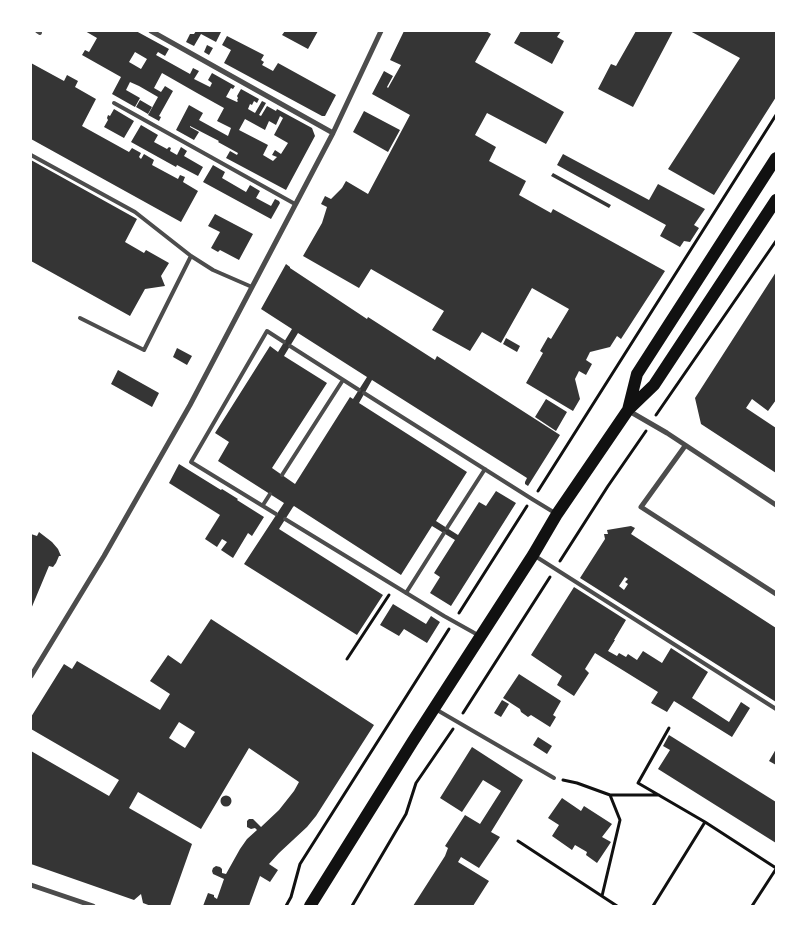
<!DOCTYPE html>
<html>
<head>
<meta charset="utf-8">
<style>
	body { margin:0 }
	#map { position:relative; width:807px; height:937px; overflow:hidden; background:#fff; font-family:"Exo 2",sans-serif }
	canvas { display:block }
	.frame { position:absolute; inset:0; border:32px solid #fff; pointer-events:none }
</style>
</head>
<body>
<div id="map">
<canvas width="807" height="937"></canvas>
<div class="frame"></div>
</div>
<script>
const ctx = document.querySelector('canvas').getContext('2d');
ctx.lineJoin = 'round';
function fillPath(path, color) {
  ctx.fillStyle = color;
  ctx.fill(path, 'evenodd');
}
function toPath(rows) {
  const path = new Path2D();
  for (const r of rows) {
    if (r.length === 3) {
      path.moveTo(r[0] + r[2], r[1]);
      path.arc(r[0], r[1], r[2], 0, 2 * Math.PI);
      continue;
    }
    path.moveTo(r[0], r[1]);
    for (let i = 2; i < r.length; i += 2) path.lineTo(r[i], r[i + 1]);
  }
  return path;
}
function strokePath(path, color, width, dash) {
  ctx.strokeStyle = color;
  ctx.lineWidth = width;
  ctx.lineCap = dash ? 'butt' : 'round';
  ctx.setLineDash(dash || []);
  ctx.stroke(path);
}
fillPath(toPath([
	[85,31,136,31,169,49,165,56,158,52,156,55,190,74,193,68,199,71,194,79,210,87,212,83,208,80,212,73,235,86,233,89,231,88,226,97,237,102,238,101,237,100,238,98,237,96,241,89,259,99,257,103,254,101,252,105,250,104,248,109,255,113,262,101,266,103,259,115,261,116,267,106,276,111,277,109,312,128,315,136,286,190,226,158,230,151,237,155,238,153,218,142,219,141,190,126,190,127,199,132,194,140,176,130,189,105,203,113,199,120,228,136,231,128,217,121,224,108,197,93,162,73,154,88,161,92,165,86,173,91,159,116,161,117,159,121,148,115,158,97,139,86,130,82,126,90,140,98,135,107,112,94,121,77,82,55,85,50,89,52,97,38],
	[135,52,147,59,141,69,129,62],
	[280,116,283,118,274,135,288,143,281,154,275,150,272,155,277,157,273,161,263,155,268,145,239,130,245,119,265,130,269,121,276,125],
	[196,31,219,31,221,32,216,42,201,34,194,46,186,42,190,34,194,34],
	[285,31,318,31,308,49,282,35],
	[404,31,486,31,491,34,475,62,564,112,546,144,487,113,475,135,496,147,489,161,526,181,519,195,551,213,553,209,665,271,621,339,617,336,610,347,590,352,586,360,592,364,586,375,579,371,575,379,580,399,573,411,526,383,543,353,540,351,548,337,551,339,569,309,532,288,501,343,482,332,470,351,432,330,444,311,371,269,359,288,303,256,322,223,327,207,321,204,325,196,331,199,342,188,346,181,368,194,410,115,372,94,384,71,393,76,387,87,388,88,401,65,390,60],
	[521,31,561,31,557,37,564,41,552,64,514,43],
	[636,31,673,31,633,107,598,89,611,64,616,66],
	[690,31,776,31,776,97,714,195,668,169,740,58],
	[227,36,264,55,261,60,264,62,262,65,273,71,278,63,336,95,325,116,322,116,224,63,231,50,222,45],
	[207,45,213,48,209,55,204,52],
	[31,63,64,81,67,75,78,81,75,87,96,99,82,126,129,152,132,148,141,153,139,157,141,159,144,154,154,160,152,165,178,179,180,175,185,177,183,182,198,191,181,222,31,139],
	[140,100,152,107,148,114,136,107],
	[114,109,134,121,124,138,104,127,108,120,107,118,108,115,110,116],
	[364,111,400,130,388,152,353,132],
	[141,125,158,135,154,142,167,149,169,147,171,148,170,151,177,155,181,147,187,151,184,156,203,167,198,176,177,165,176,167,131,142],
	[563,154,649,200,658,184,705,209,694,225,699,228,690,242,684,241,680,247,660,236,666,225,557,165],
	[31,160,137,219,125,242,144,253,146,250,169,263,161,276,165,286,145,289,130,316,31,261],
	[213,165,225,172,222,178,246,192,250,185,260,191,256,198,271,206,275,199,279,201,280,203,271,219,203,182],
	[553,173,611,205,609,208,551,176],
	[215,214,253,234,239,260,220,250,218,252,211,248,220,232,208,226],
	[286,264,290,267,290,268,367,319,368,317,435,360,437,356,560,435,528,486,525,484,525,482,527,478,372,380,359,403,467,472,436,521,458,535,479,502,486,506,496,491,516,503,451,606,430,593,440,577,434,573,455,540,432,526,401,575,294,506,293,507,279,529,383,595,357,635,244,564,284,503,218,461,229,442,215,433,270,346,278,352,292,329,261,309],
	[298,333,367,377,353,399,350,397,295,484,272,468,327,383,284,356],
	[776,272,776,400,768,411,752,399,746,408,776,428,776,473,701,424,695,398],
	[506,338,520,346,517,352,503,344],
	[177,348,192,356,187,365,173,357],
	[118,370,159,393,152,407,111,384],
	[546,399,567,412,556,431,535,417],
	[179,464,221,490,222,489,238,499,237,500,264,517,252,536,248,533,233,558,221,550,227,542,222,539,217,547,205,539,220,515,169,483],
	[631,526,635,528,631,534,776,628,776,702,580,578,605,539,604,534,608,534,607,530],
	[625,577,628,579,625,582,628,584,624,590,619,586],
	[39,532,52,542,58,549,61,556,59,556,56,563,53,567,49,566,31,609,31,534,37,536],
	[574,587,626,620,614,640,615,640,608,651,617,656,619,653,626,657,628,654,637,660,643,651,662,663,671,648,708,672,692,698,729,722,741,702,750,708,732,737,674,701,667,712,651,703,658,692,595,653,585,669,589,673,574,696,557,685,562,676,531,655],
	[393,604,426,624,431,616,440,622,427,643,404,629,399,636,380,625],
	[211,619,374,725,316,816,307,827,279,853,269,864,278,870,270,882,260,876,249,906,203,906,208,893,214,895,214,897,217,899,224,879,213,874,212,871,213,868,216,866,220,867,222,869,222,873,226,874,240,849,247,839,257,830,255,828,251,829,247,827,247,821,249,819,253,819,261,827,279,810,294,791,299,782,249,748,201,829,138,792,129,808,192,844,170,906,151,906,143,903,141,894,134,900,31,864,31,751,109,796,119,780,31,729,31,717,64,664,72,669,77,661,160,710,170,694,150,681,168,655,181,664],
	[179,722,195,732,185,748,169,738],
	[519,674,561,701,553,715,556,717,550,727,531,715,528,717,521,712,520,709,503,698],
	[502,700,509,704,501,717,494,713],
	[669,735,776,802,776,843,658,769,670,750,663,746],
	[538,737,552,746,547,754,533,745],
	[472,747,523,780,491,832,500,837,479,868,461,857,458,862,489,881,473,906,413,906,445,856,448,848,445,846,465,815,480,824,501,791,483,780,462,812,440,798],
	[776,749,776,765,769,761],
	[226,801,5.5],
	[562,798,581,811,584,806,612,824,602,837,611,842,597,863,586,855,587,852,575,845,572,850,552,836,559,825,548,818]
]), '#353535');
strokePath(toPath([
	[656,415,776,241],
	[538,491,776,115],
	[560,561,608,486,646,431],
	[459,613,527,506],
	[347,659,389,595],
	[463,713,550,577],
	[669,728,638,783,705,822,776,868],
	[563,780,577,783,610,795,620,820,602,896],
	[610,795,659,795],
	[518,841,617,906],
	[286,906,291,897,300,864,449,629],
	[352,906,406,814,416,783,453,729],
	[653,906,705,822],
	[752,906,776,869]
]), '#111', 3);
strokePath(toPath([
	[37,31,40,33],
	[114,103,295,204],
	[31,155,135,212,191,256,213,270,252,287],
	[80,318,144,350,191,256],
	[290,346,359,390],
	[364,393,532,499,555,513],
	[282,475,343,380],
	[263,505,270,494],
	[276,514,191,462,267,331,284,342],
	[285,519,444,616,478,635],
	[447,528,485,469],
	[535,556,776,709],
	[406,593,444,533],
	[437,710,554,778]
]), '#4c4c4c', 4);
strokePath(toPath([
	[151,31,333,133],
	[629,411,667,433,776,505],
	[685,446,641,507,776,594],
	[31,676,104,556,190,405,333,133,381,31],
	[31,885,93,906]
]), '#4c4c4c', 5);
strokePath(toPath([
	[628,410,637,374,776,158],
	[310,906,413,741,533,555,557,514,628,410,654,385,776,200]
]), '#111', 12);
</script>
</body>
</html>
